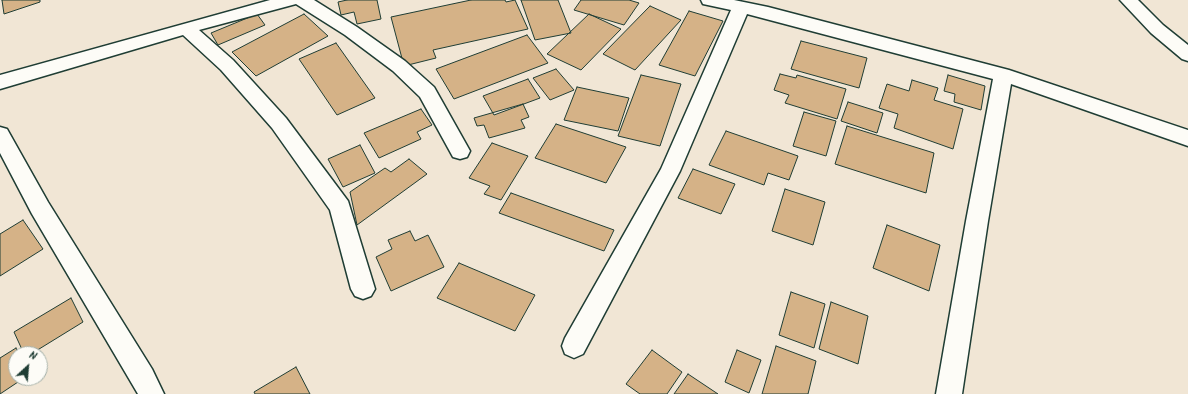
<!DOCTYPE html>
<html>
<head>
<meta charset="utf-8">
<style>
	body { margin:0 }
	#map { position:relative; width:1188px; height:394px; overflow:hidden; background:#f1e6d5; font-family:Kalam,sans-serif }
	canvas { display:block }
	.north { position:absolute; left:8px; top:346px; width:40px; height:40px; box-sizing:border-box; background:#fdfcf7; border:1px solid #a4b0a9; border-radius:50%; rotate:26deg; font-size:11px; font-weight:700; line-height:16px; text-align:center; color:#1f3d34 }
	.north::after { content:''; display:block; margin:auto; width:14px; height:18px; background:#1f3d34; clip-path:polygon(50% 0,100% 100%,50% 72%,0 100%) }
</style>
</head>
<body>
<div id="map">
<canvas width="1188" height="394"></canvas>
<div class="north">N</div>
</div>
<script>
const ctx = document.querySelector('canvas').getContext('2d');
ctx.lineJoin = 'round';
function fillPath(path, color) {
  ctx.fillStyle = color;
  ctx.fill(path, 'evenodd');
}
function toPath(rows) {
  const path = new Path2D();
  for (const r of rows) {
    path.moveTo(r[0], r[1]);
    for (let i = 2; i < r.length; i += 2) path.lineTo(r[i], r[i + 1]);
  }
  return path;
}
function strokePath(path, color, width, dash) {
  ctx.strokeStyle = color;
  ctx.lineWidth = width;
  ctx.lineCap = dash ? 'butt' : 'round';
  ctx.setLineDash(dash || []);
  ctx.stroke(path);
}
const building = toPath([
	[2,0,40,0,40,2,4,14,2,0],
	[347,0,377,0,381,19,357,24,354,12,341,15,338,2,347,0],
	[471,0,505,0,506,2,515,0,528,29,433,50,436,58,404,66,391,17,471,0],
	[521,0,558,0,571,33,535,40,521,0],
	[581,0,629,0,639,3,624,25,574,10,581,0],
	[650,6,681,20,635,70,603,54,650,6],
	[689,11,723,21,695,76,659,65,689,11],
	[257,14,265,25,218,45,211,33,257,14],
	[304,14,328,36,256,76,232,52,304,14],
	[589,14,621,29,581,70,547,54,589,14],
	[527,35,548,63,454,99,436,69,527,35],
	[801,41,867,58,859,88,791,69,801,41],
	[336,43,375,98,337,115,299,59,336,43],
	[556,69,574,90,550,100,533,78,556,69],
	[780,74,796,78,797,75,846,89,837,119,785,103,789,95,774,90,780,74],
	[641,75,681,84,660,146,618,136,641,75],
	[948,75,985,86,981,110,954,102,955,94,944,91,948,75],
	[528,79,540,98,494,115,483,96,528,79],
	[912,80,938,88,934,100,963,109,953,149,894,128,898,114,879,108,887,84,909,91,912,80],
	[577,87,629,98,618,131,564,120,577,87],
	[848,102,883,113,877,133,841,121,848,102],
	[523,104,529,117,521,120,525,128,489,138,484,125,477,126,474,118,523,104],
	[421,109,432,125,417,132,421,139,379,158,364,133,421,109],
	[804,112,836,121,826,156,793,146,804,112],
	[556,124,626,147,606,183,535,158,556,124],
	[847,126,934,153,926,193,835,164,847,126],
	[726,131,798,156,789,180,768,173,764,185,709,165,726,131],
	[492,143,528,156,501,200,484,194,490,186,469,178,492,143],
	[360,145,375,173,343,187,328,159,360,145],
	[409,159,427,174,357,225,350,192,385,168,391,172,409,159],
	[693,169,735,184,721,214,678,198,693,169],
	[785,189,825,202,813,245,772,231,785,189],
	[511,193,614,230,604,251,499,213,511,193],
	[23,220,43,249,0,276,0,234,23,220],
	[887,225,940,245,929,291,873,268,887,225],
	[410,231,415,241,428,235,444,267,391,291,376,257,392,249,388,240,410,231],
	[459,263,535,295,515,331,437,298,459,263],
	[791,292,825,304,814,348,779,335,791,292],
	[71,298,83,322,31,354,24,354,14,332,71,298],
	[831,302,868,316,858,364,819,349,831,302],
	[776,346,816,361,808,394,762,394,776,346],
	[16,348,19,354,16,354,16,378,24,378,0,394,0,358,16,348],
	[652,350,682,372,667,394,640,394,626,384,652,350],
	[737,350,761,360,749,393,725,382,737,350],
	[296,367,310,394,255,394,254,392,296,367],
	[688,374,718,394,674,394,688,374]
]);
fillPath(building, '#d5b287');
strokePath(building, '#1f3d34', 1);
const minor = toPath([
	[270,0,314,0,357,27,405,61,434,87,470,151,467,157,460,159,453,157,420,97,393,71,345,35,296,4,199,30,233,60,286,118,348,201,375,289,371,296,363,299,355,296,351,289,330,210,272,128,221,70,183,35,0,89,0,75,270,0],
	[701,0,734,0,768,7,1009,70,1188,130,1188,146,1011,84,988,221,962,394,936,394,966,221,993,79,747,14,680,171,583,354,574,358,565,354,562,346,565,338,661,169,731,10,703,4,701,0],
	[1120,0,1138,0,1163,25,1188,45,1188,61,1182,59,1151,33,1120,0],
	[0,127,7,129,48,202,152,369,164,394,138,394,32,214,0,153,0,127]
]);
strokePath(minor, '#1f3d34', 3);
fillPath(minor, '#fdfcf7');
</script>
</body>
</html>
